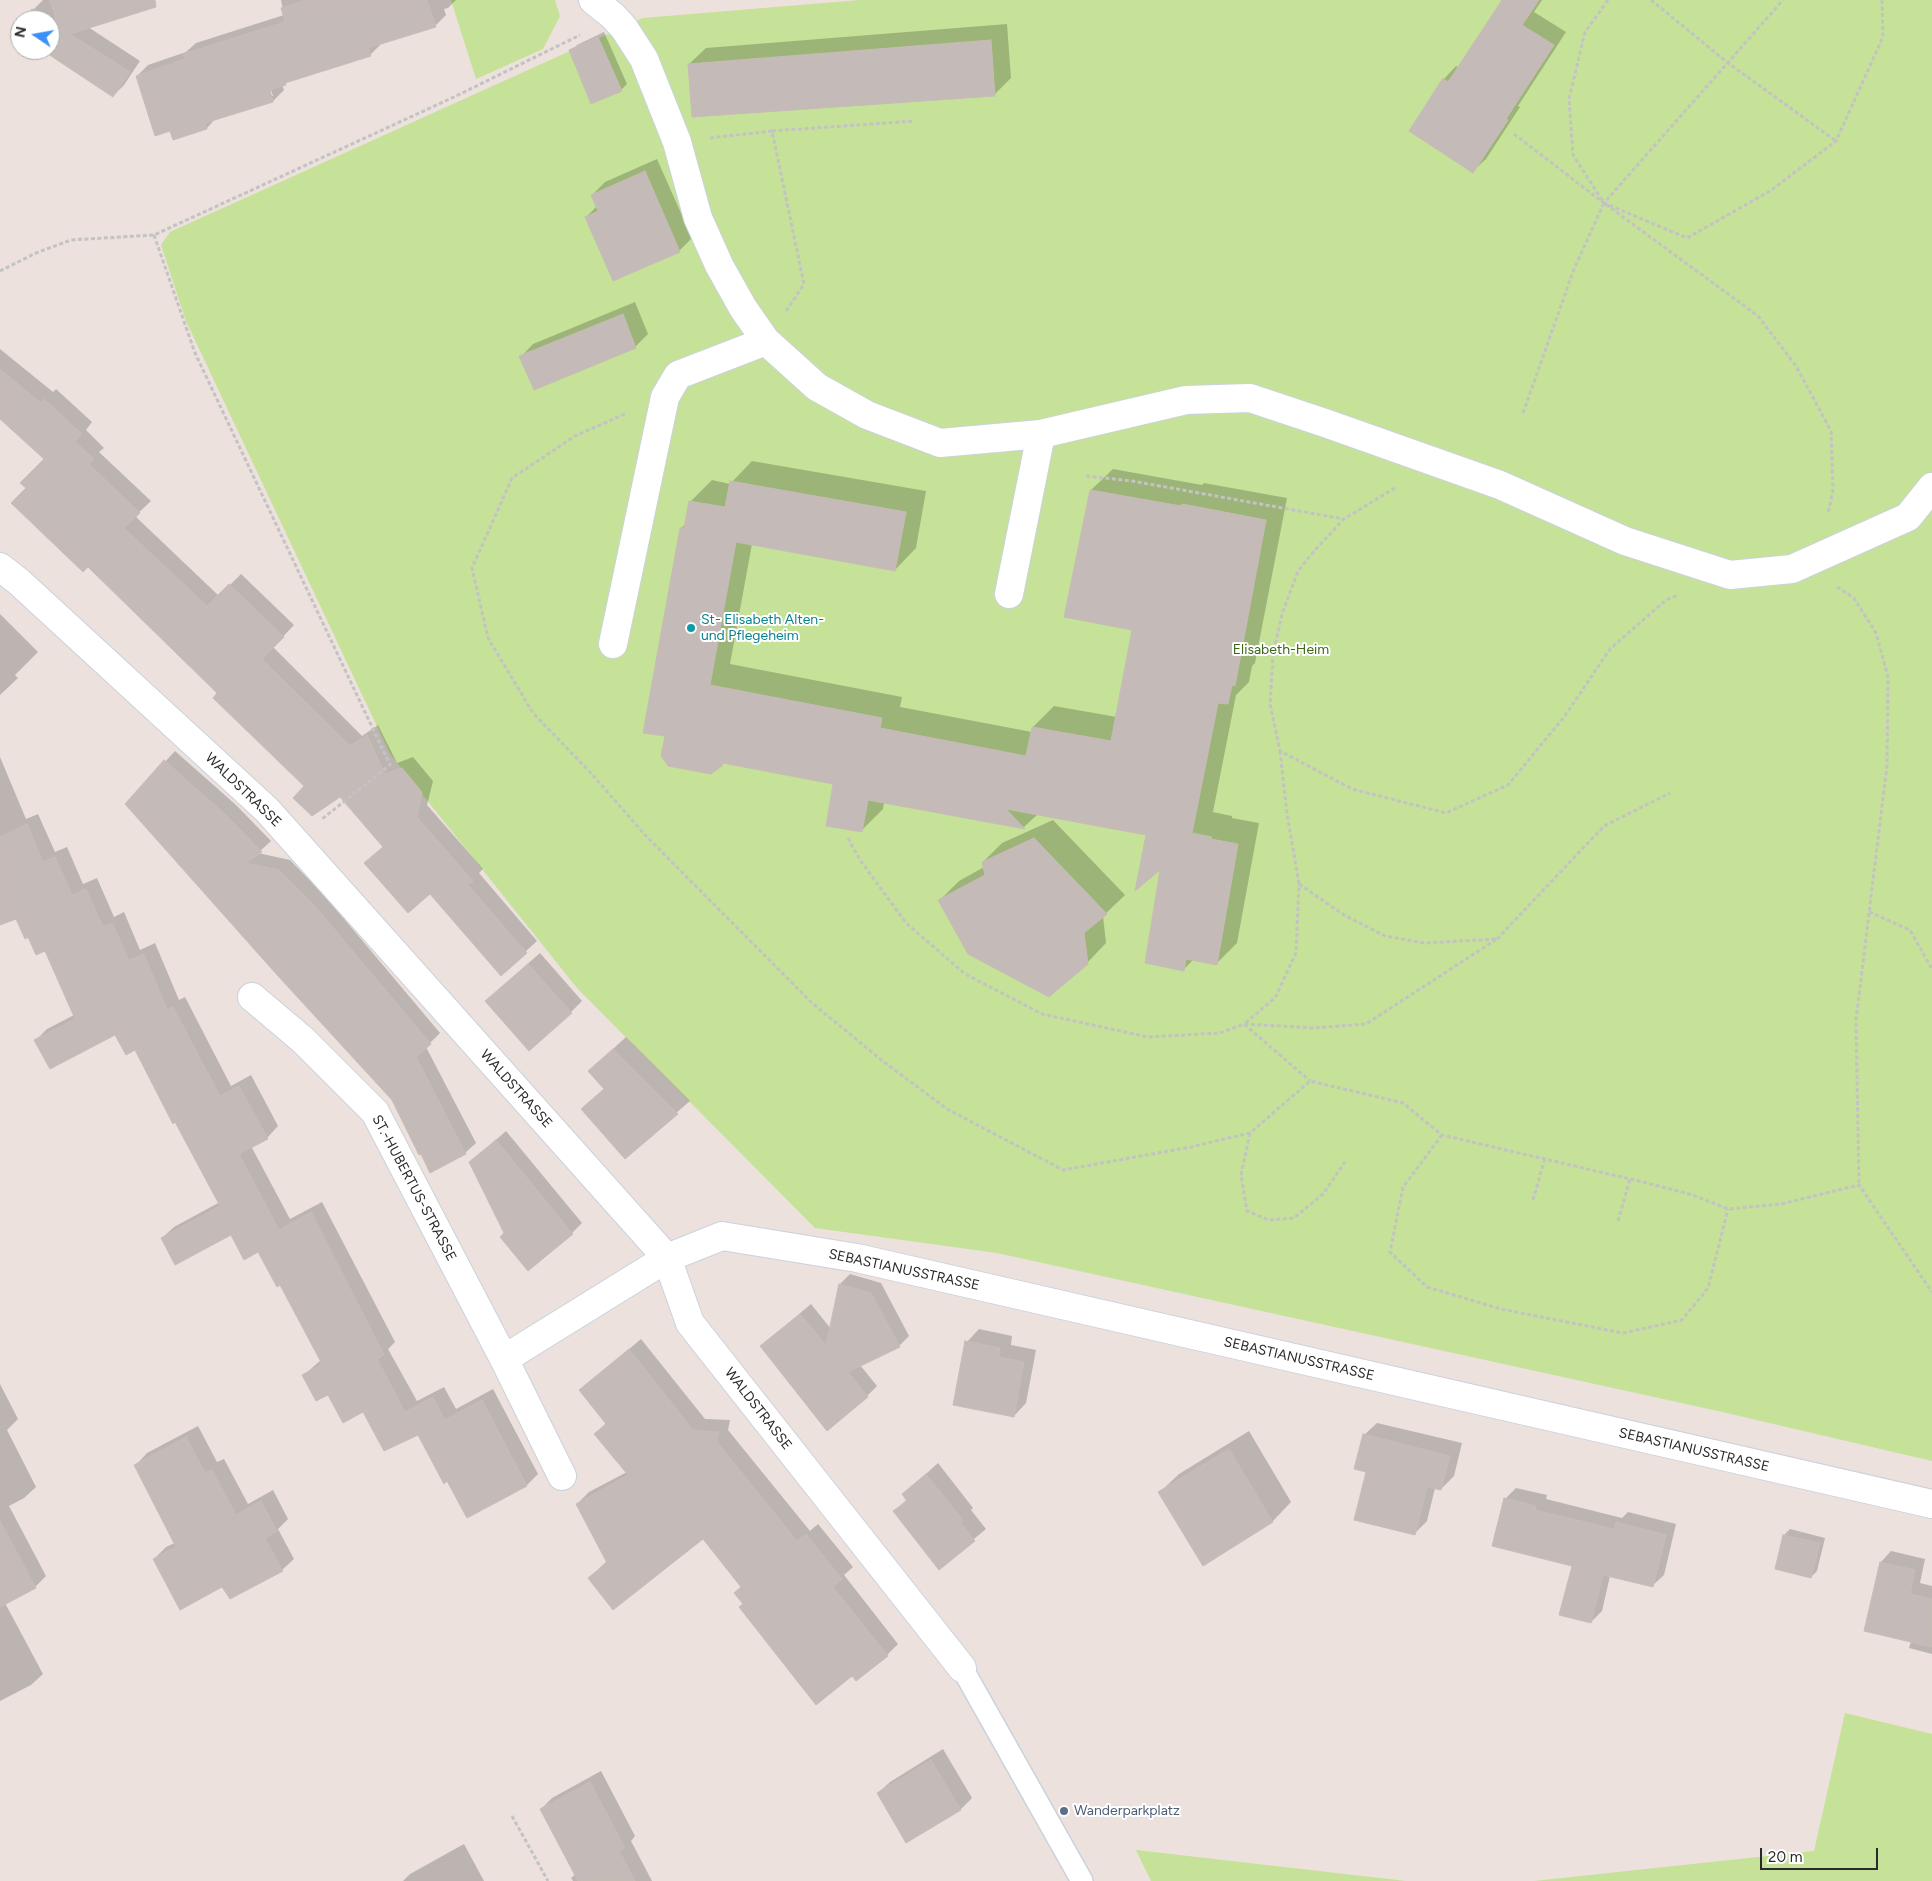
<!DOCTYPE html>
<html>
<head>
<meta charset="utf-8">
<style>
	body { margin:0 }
	#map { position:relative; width:1932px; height:1881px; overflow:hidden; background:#ece1dc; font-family:Figtree,sans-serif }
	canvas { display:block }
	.north { position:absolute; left:10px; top:10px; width:50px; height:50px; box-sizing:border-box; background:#fff; border:1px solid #aaa; border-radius:50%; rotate:282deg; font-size:14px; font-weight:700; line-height:20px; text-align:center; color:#2a2a2a }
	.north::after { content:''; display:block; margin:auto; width:18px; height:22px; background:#3c91f8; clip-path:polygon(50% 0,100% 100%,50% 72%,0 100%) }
	.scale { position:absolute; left:1760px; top:1848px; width:118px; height:22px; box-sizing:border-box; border:2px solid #2a2a2a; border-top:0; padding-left:6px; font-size:15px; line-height:18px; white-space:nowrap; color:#2a2a2a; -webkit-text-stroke:4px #fff; paint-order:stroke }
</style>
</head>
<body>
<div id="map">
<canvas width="1932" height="1881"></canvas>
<div class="north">N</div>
<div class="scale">20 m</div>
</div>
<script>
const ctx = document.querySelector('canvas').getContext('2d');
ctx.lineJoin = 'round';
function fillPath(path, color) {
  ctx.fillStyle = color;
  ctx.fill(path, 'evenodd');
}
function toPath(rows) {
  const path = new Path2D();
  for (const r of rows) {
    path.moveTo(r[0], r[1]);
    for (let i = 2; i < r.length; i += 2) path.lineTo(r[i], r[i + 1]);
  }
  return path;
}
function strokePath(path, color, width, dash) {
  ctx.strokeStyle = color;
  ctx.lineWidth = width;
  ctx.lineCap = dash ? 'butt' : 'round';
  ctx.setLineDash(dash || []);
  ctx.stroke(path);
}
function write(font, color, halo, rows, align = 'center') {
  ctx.font = font + ' Figtree,sans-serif';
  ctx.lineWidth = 4;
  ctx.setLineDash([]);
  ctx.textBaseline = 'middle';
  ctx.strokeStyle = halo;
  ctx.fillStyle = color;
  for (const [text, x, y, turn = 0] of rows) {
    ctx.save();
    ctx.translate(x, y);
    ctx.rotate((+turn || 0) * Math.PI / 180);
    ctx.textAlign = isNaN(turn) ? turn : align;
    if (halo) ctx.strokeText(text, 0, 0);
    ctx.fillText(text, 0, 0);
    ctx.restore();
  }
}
fillPath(toPath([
	[451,0,555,0,560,16,543,49,476,79],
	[860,0,1932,0,1932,1461,1718,1411,997,1253,815,1228,577,988,390,754,186,321,161,245,170,232,643,18],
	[1845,1713,1932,1734,1932,1881,1534,1881,1814,1851],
	[1136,1850,1406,1881,1151,1881]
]), '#c5e298');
fillPath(toPath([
	[43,0,140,0,88,27,140,61,124,85,113,96,44,50,50,50,50,20,26,20,33,10],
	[281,0,456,0,448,8,444,9,446,15,435,26,381,44,370,55,289,80,282,85,284,90,273,101,216,118,207,128,171,130,137,76,148,65,186,52,196,43,284,15],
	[269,84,273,96,270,96],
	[1503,0,1542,0,1534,12,1566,32,1518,106,1520,107,1486,159,1473,171,1444,79,1456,66,1459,68],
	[1007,24,1011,78,994,95,689,64,706,48],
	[604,32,627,84,621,90,592,102,571,51,577,45],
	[657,159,692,238,679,251,614,280,586,217,597,206,592,195,605,182],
	[635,302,648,334,636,346,534,388,521,357,533,344],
	[0,349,53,392,56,389,92,422,86,430,104,448,99,452,151,501,135,516,219,596,241,574,294,625,273,647,362,736,378,725,397,763,413,757,433,781,427,805,483,869,479,873,537,941,501,974,431,893,377,852,384,846,341,795,305,786,28,488,45,459,2,419,0,420],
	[752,461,926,491,916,548,895,570,752,544,730,664,902,697,900,707,1032,732,1033,727,1054,706,1117,717,1134,629,1091,490,1113,469,1202,485,1204,483,1287,498,1255,663,1252,666,1249,682,1236,695,1213,812,1232,816,1232,818,1259,823,1237,943,1216,964,1194,959,1184,969,1162,867,1148,834,1038,814,1024,827,884,802,883,809,862,830,835,783,666,735,681,528,687,523,690,502,712,480,730,484],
	[0,614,38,652,15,675,18,678,0,695],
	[175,751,236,805,271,841,258,853,290,860,324,895,440,1033,426,1047,476,1143,465,1153,393,1099,126,804],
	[0,757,26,819,38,814,55,852,67,847,83,884,97,878,114,917,124,912,140,950,155,943,179,1000,185,997,231,1086,251,1075,278,1126,267,1138,251,1146,290,1219,322,1202,395,1342,388,1349,417,1401,444,1387,456,1409,493,1389,538,1474,527,1485,468,1516,448,1480,418,1433,329,1393,304,1375,321,1360,280,1284,259,1250,232,1234,162,1238,174,1227,220,1202,135,1048,116,1033,35,1041,47,1029,74,1015,46,950,28,936,17,918,0,905],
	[1053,820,1125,895,1103,916,1106,943,1087,963,940,900,959,881,984,867,983,862,1002,843],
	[540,953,582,1001,571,1012,499,989],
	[626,1037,690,1101,625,1157,605,1089,589,1071],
	[506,1131,582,1223,572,1233,470,1163],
	[850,1274,881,1283,909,1336,899,1346,860,1365,877,1386,867,1396,761,1346,811,1304,831,1329,840,1284],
	[979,1329,1012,1336,1011,1345,1036,1350,1026,1403,1014,1416,967,1342],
	[641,1339,705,1419,730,1420,728,1430,810,1531,818,1524,853,1567,844,1575,898,1644,887,1655,852,1674,744,1603,742,1586,703,1537,589,1578,607,1561,577,1504,589,1492,627,1472,596,1434,607,1422,581,1390],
	[0,1384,18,1419,7,1430,36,1487,24,1498,9,1506,46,1576,35,1587,5,1603,43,1674,31,1685,0,1701],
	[1377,1423,1462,1443,1454,1476,1441,1489,1435,1488,1427,1521,1415,1533,1367,1471,1364,1435],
	[198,1426,217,1462,224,1459,248,1504,273,1490,288,1519,278,1529,294,1559,282,1570,223,1585,154,1559,166,1547,175,1543,136,1465,147,1453],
	[1249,1431,1291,1502,1273,1521,1203,1564,1160,1492,1179,1474],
	[938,1463,973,1508,971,1510,986,1529,939,1568,895,1511,907,1499,904,1494],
	[1516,1488,1547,1495,1546,1499,1622,1518,1628,1512,1676,1524,1664,1575,1652,1586,1610,1576,1602,1611,1591,1622,1573,1565,1505,1499],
	[1790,1529,1825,1538,1817,1571,1811,1577,1784,1535],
	[1891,1551,1925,1559,1920,1583,1932,1586,1932,1654,1909,1648,1911,1641,1866,1630,1881,1562],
	[943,1749,972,1798,961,1809,878,1793,890,1782],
	[601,1771,635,1836,631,1841,652,1881,573,1881,571,1878,576,1874,541,1809,552,1798],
	[464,1844,484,1881,403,1881,410,1874]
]), '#0003');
const building = toPath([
	[50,0,155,0,156,7,70,34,130,72,113,97,42,50,50,50,50,21,58,26,50,0],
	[306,0,427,0,436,27,368,48,371,56,285,83,286,85,270,90,273,102,205,123,207,129,173,140,170,131,155,136,136,76,185,59,183,54,285,22,281,8,306,0],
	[1502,0,1539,0,1522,25,1554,45,1506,119,1508,120,1473,173,1409,131,1443,78,1448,82,1502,0],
	[32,9,48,20,25,20,32,9],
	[598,37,622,91,591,104,569,50,598,37],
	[991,40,995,96,692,117,688,64,991,40],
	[645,171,680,252,613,281,585,217,598,211,591,195,645,171],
	[623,314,636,348,534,390,519,356,623,314],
	[0,369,41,403,44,399,82,434,75,442,94,459,89,464,140,513,124,528,207,606,229,584,284,637,262,659,350,746,367,735,385,774,402,768,422,792,417,817,473,881,468,885,527,953,501,976,430,894,408,913,364,863,383,847,340,797,312,816,293,798,304,786,213,698,217,693,88,567,83,572,11,503,26,488,20,483,44,459,0,419,0,369],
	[730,481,906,512,895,571,736,542,710,685,882,718,880,728,1026,756,1032,727,1111,741,1132,630,1064,617,1090,490,1181,506,1182,504,1266,520,1235,686,1232,685,1228,704,1218,703,1192,833,1212,837,1211,839,1238,844,1217,965,1186,959,1184,971,1145,963,1160,870,1135,891,1146,835,1006,809,1025,829,868,800,862,832,826,826,833,784,723,763,722,766,711,774,668,766,661,756,665,736,643,733,680,528,684,528,689,501,725,507,730,481],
	[164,760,226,815,262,852,246,863,279,870,314,905,431,1044,416,1057,466,1154,430,1173,421,1154,419,1155,392,1100,278,976,125,804,164,760],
	[27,824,43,862,55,857,72,895,86,889,103,927,112,923,129,960,144,954,167,1010,173,1007,220,1096,239,1086,268,1139,239,1154,279,1230,311,1212,384,1355,377,1359,405,1412,433,1397,445,1420,482,1400,527,1486,467,1518,447,1481,444,1484,418,1435,384,1451,363,1412,343,1423,328,1395,316,1401,302,1375,322,1364,280,1285,277,1287,258,1252,244,1260,231,1235,175,1265,161,1238,220,1206,175,1122,173,1124,135,1050,126,1055,115,1035,50,1069,34,1040,75,1019,45,951,36,955,28,937,25,939,16,919,0,925,0,837,27,824],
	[1034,838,1107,914,1084,933,1088,964,1049,997,968,954,938,900,985,875,982,862,1034,838],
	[528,964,572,1013,529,1051,485,1001,528,964],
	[613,1049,678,1114,625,1159,581,1109,604,1089,588,1071,613,1049],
	[496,1140,573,1234,528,1271,500,1237,504,1233,469,1162,496,1140],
	[839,1284,871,1293,900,1347,848,1372,868,1397,827,1431,760,1346,800,1314,826,1345,839,1284],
	[965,1341,1000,1348,999,1357,1024,1362,1014,1417,953,1405,965,1341],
	[629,1349,693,1430,719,1432,717,1442,797,1541,806,1534,842,1579,833,1587,888,1656,856,1681,852,1676,816,1705,739,1607,743,1604,734,1593,741,1587,703,1539,613,1610,588,1578,607,1563,576,1504,628,1475,594,1434,606,1424,579,1390,629,1349],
	[1363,1434,1450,1456,1441,1490,1427,1487,1415,1535,1354,1520,1366,1472,1354,1469,1363,1434],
	[186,1437,205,1473,212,1470,236,1515,261,1501,277,1531,265,1538,283,1571,230,1599,222,1587,180,1610,153,1559,176,1547,134,1465,186,1437],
	[1229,1449,1273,1522,1203,1566,1158,1492,1229,1449],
	[926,1474,963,1520,960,1522,975,1541,939,1570,893,1511,907,1501,902,1494,926,1474],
	[1504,1498,1536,1506,1535,1510,1614,1529,1616,1522,1666,1535,1653,1587,1603,1575,1591,1623,1559,1615,1572,1566,1492,1546,1504,1498],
	[0,1521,36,1588,0,1607,0,1521],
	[1783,1535,1820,1543,1811,1578,1775,1569,1783,1535],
	[1880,1562,1915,1570,1910,1594,1932,1599,1932,1647,1864,1631,1880,1562],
	[931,1760,961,1810,906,1843,877,1793,931,1760],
	[590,1782,625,1848,619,1851,635,1881,578,1881,540,1809,590,1782]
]);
fillPath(building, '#c4bbb8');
strokePath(building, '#c7bcb5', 1);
const service = toPath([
	[962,1668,1082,1881]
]);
const minor = toPath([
	[593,0,613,16,624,28,644,59,677,142,698,218,719,265,743,308,766,341,678,375,665,397,613,644],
	[766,341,817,387,867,415,940,443,1041,434,1009,594],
	[1041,434,1186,400,1250,398,1325,423,1500,485,1625,541,1730,575,1792,569,1908,517,1932,487],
	[0,567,18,581,267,810,667,1258,690,1323,962,1668],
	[252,997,303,1040,375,1112,504,1359,562,1476],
	[504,1359,667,1258,722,1236,857,1258,1932,1504]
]);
strokePath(service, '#cad2dc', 24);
strokePath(minor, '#cad2dc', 30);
strokePath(toPath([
	[1608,0,1585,32,1569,99,1573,155,1604,203,1687,238,1770,191,1836,141,1883,37,1882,0],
	[1651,0,1728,63,1836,141],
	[772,131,915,121],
	[1514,134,1604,203,1783,0],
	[710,138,772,131,804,284,786,311],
	[154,235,195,353,390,765,322,819],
	[0,271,36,253,71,240,154,235,454,97,580,35],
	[1523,413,1574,269,1604,203,1758,316,1796,366,1831,431,1833,490,1828,514],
	[625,414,575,436,512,478,472,568,488,638,533,713,589,771,647,837,812,1003,884,1062,947,1109,1063,1170,1191,1147,1250,1133,1310,1081,1403,1103,1442,1135,1643,1182,1693,1195,1728,1209,1781,1204,1859,1185,1932,1292],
	[1086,476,1132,481,1344,519],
	[1395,488,1344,519,1315,550,1298,571,1282,614,1273,655,1270,704,1280,751,1352,789,1446,813,1508,785,1564,717,1610,649,1666,600,1678,595],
	[1837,587,1854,598,1876,633,1888,677,1887,765,1856,1020,1859,1185],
	[1280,751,1287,814,1299,884],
	[848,838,860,860,906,923,965,974,1042,1014,1148,1037,1220,1033,1244,1024,1310,1081],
	[1299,884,1344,915,1385,936,1424,943,1497,939,1366,1024,1314,1028,1244,1024,1275,998,1296,953,1299,884],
	[1869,912,1910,930,1932,969],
	[1497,939,1604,826,1670,793],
	[1250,1133,1241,1175,1247,1211,1269,1220,1294,1218,1323,1194,1345,1162],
	[1442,1135,1403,1187,1390,1252,1427,1287,1501,1309,1623,1333,1682,1320,1708,1288,1728,1209],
	[1533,1200,1545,1158],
	[1618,1221,1630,1179],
	[512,1816,548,1881]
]), '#c3c3c3', 3, [4, 2.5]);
strokePath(service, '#fff', 21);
strokePath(minor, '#fff', 28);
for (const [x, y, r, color] of [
	[691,628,5,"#0f9aa8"],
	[1064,1811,5,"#5c6f8a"]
]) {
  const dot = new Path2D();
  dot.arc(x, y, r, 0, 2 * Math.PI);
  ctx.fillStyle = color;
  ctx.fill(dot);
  strokePath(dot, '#fff', 2);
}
write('14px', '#0d838f', '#fff', [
	["St- Elisabeth Alten-",701,620],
	["und Pflegeheim",701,636]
], 'left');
write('14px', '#3e661a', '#fff', [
	["Elisabeth-Heim",1281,650]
]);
write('14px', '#2a2a2a', '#fff', [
	["WALDSTRASSE",243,790,44],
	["WALDSTRASSE",516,1089,48],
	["ST.-HUBERTUS-STRASSE",414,1188,62],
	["SEBASTIANUSSTRASSE",904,1270,12],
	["SEBASTIANUSSTRASSE",1299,1359,13],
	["WALDSTRASSE",758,1409,52],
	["SEBASTIANUSSTRASSE",1694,1450,13]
]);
write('14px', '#4e5e75', '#fff', [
	["Wanderparkplatz",1074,1811]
], 'left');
</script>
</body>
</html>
